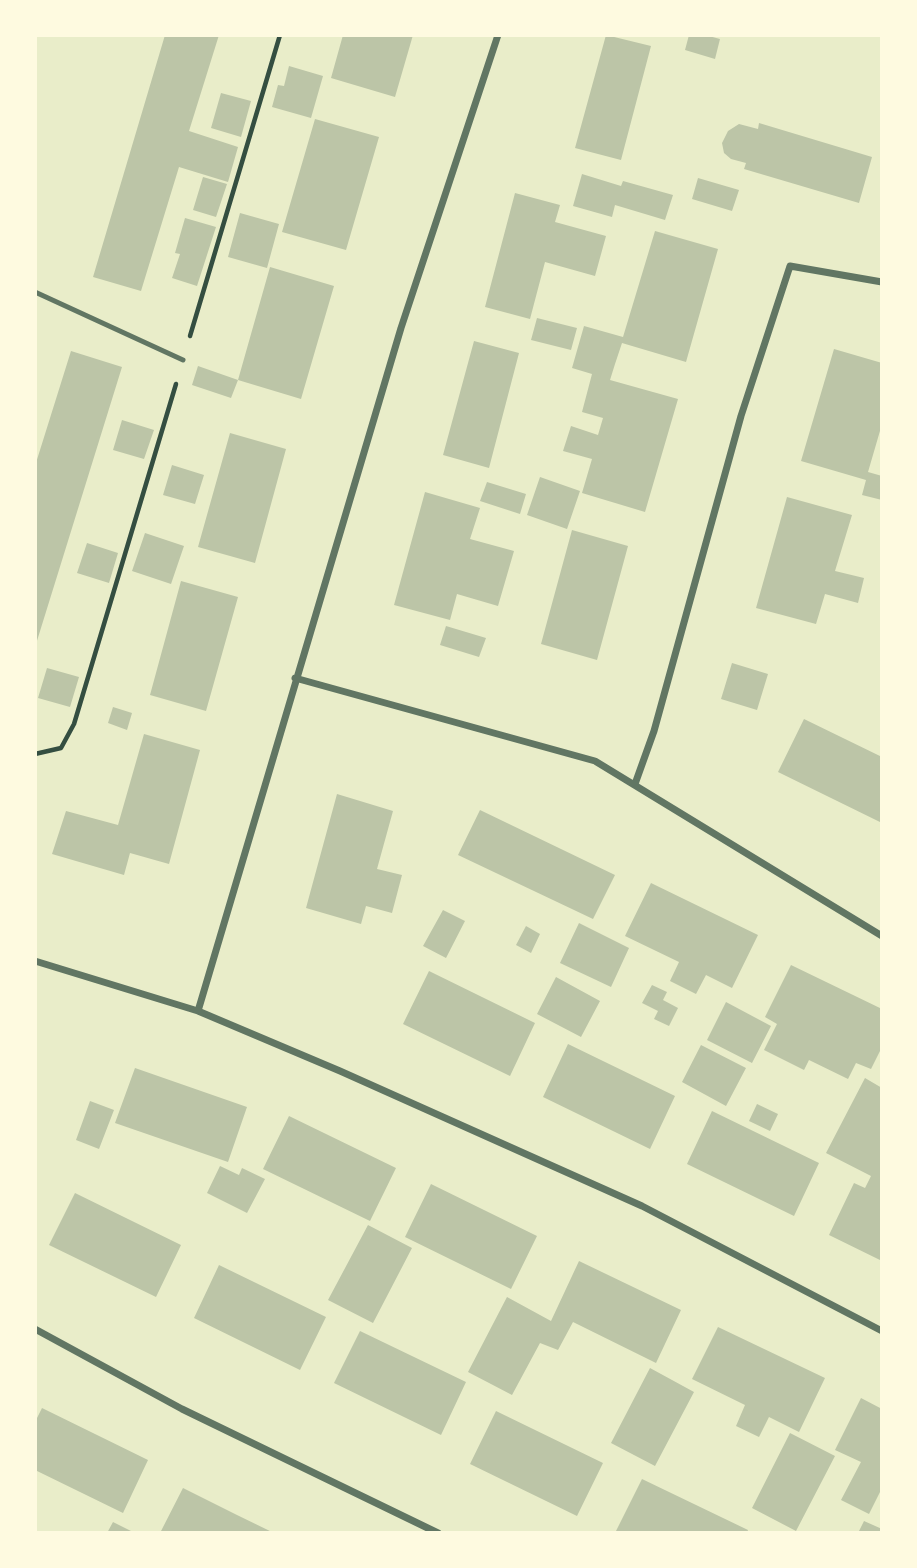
<!DOCTYPE html>
<html>
<head>
<meta charset="utf-8">
<style>
	body { margin:0 }
	#map { position:relative; width:917px; height:1568px; overflow:hidden; background:#e9edc9; font-family:"PT Sans",sans-serif }
	canvas { display:block }
	.frame { position:absolute; inset:0; border:37px solid #fefae0; pointer-events:none }
</style>
</head>
<body>
<div id="map">
<canvas width="917" height="1568"></canvas>
<div class="frame"></div>
</div>
<script>
const ctx = document.querySelector('canvas').getContext('2d');
ctx.lineJoin = 'round';
function fillPath(path, color) {
  ctx.fillStyle = color;
  ctx.fill(path, 'evenodd');
}
function toPath(rows) {
  const path = new Path2D();
  for (const r of rows) {
    path.moveTo(r[0], r[1]);
    for (let i = 2; i < r.length; i += 2) path.lineTo(r[i], r[i + 1]);
  }
  return path;
}
function strokePath(path, color, width, dash) {
  ctx.strokeStyle = color;
  ctx.lineWidth = width;
  ctx.lineCap = dash ? 'butt' : 'round';
  ctx.setLineDash(dash || []);
  ctx.stroke(path);
}
fillPath(toPath([
	[165,35,219,35,189,131,238,147,228,182,179,167,141,291,93,277],
	[343,35,413,35,395,97,331,78],
	[606,35,651,46,621,160,575,148],
	[689,35,705,35,720,39,715,59,685,50],
	[289,66,323,76,311,118,272,107,278,85,284,86],
	[221,93,251,101,241,137,211,128],
	[315,119,379,137,346,250,282,232],
	[759,123,872,157,859,203,744,169,746,163,731,159,724,153,722,143,728,131,739,124,758,129],
	[582,174,621,186,623,181,673,195,665,220,615,205,612,217,573,206],
	[203,177,227,184,216,217,193,210],
	[698,178,739,190,732,211,692,199],
	[515,193,560,205,555,222,606,236,595,276,545,262,530,319,485,307],
	[240,213,279,224,267,268,228,257],
	[185,218,216,227,197,286,172,278,180,254,175,253],
	[655,231,718,249,686,362,622,343,615,364,610,380,678,399,645,512,582,493,592,459,563,451,571,426,598,435,603,418,582,412,592,374,572,368,584,326,623,337],
	[270,267,334,286,301,399,238,380],
	[537,318,577,328,571,350,531,340],
	[474,341,519,353,489,468,443,455],
	[834,349,882,363,882,424,868,472,882,476,882,500,862,495,866,480,801,461],
	[71,351,122,367,36,644,35,466],
	[198,366,238,380,231,398,192,385],
	[122,420,154,430,144,459,113,450],
	[230,433,286,449,255,563,198,547],
	[172,465,204,475,195,504,163,495],
	[540,477,580,491,567,529,527,515],
	[487,482,526,494,520,514,480,501],
	[425,492,480,508,470,539,514,551,498,606,457,594,450,620,394,605],
	[787,497,852,515,835,571,864,578,858,603,825,594,816,624,756,608],
	[572,530,628,546,597,660,541,644],
	[145,533,184,546,171,584,132,571],
	[87,543,118,553,109,583,77,573],
	[181,581,238,597,206,711,150,695],
	[446,626,486,638,479,657,440,645],
	[732,663,768,674,757,710,721,699],
	[47,668,79,677,70,707,38,698],
	[113,707,132,713,127,730,108,723],
	[804,719,882,757,882,823,778,772],
	[144,734,200,750,169,864,130,853,124,875,52,854,66,811,118,825],
	[337,794,393,811,377,869,402,875,392,913,366,906,361,924,306,908],
	[480,810,615,875,593,919,458,855],
	[651,883,758,935,732,988,706,975,696,994,670,981,679,962,625,936],
	[443,910,465,921,446,958,423,946],
	[579,923,629,948,611,987,560,963],
	[526,926,540,934,531,953,516,945],
	[791,965,882,1009,882,1047,871,1069,856,1063,848,1079,809,1060,804,1070,764,1050,777,1024,765,1017],
	[429,971,535,1023,510,1076,403,1024],
	[556,977,600,1001,581,1037,537,1014],
	[652,985,667,992,663,1000,678,1008,669,1026,654,1019,658,1011,642,1003],
	[726,1002,771,1026,752,1063,707,1040],
	[568,1044,675,1096,650,1149,543,1097],
	[701,1045,746,1068,726,1106,682,1082],
	[135,1068,247,1107,228,1162,115,1123],
	[865,1078,882,1088,882,1261,829,1235,854,1183,865,1188,871,1176,826,1153],
	[90,1101,114,1110,99,1149,76,1140],
	[757,1104,778,1114,770,1131,749,1121],
	[712,1111,819,1163,794,1216,687,1164],
	[289,1116,396,1168,370,1221,263,1169],
	[220,1166,239,1175,242,1168,265,1179,247,1213,207,1193],
	[431,1184,537,1236,511,1289,405,1237],
	[75,1193,181,1245,156,1297,49,1245],
	[368,1225,412,1248,373,1323,328,1300],
	[579,1261,681,1310,656,1363,573,1322,558,1350,540,1343,512,1395,468,1372,507,1297,551,1321],
	[219,1265,326,1317,300,1370,194,1318],
	[718,1327,825,1378,799,1432,769,1417,759,1437,736,1426,745,1405,692,1379],
	[360,1331,466,1382,441,1435,334,1383],
	[650,1368,694,1392,655,1466,611,1443],
	[861,1398,882,1409,882,1488,869,1514,841,1500,861,1462,835,1450],
	[42,1408,148,1460,123,1513,35,1470,35,1422],
	[496,1411,603,1463,577,1516,470,1464],
	[790,1433,835,1456,796,1531,752,1508],
	[642,1479,748,1530,747,1533,616,1531],
	[183,1488,237,1515,274,1533,160,1533],
	[864,1521,882,1529,882,1533,858,1533],
	[113,1522,135,1533,107,1533]
]), '#bcc5a7');
strokePath(toPath([
	[190,336,280,35],
	[35,754,61,748,74,724,176,384]
]), '#344e41', 4.5);
strokePath(toPath([
	[35,292,183,360]
]), '#617663', 5);
strokePath(toPath([
	[295,678,595,761,882,936],
	[635,784,654,731,741,416,790,266,882,282],
	[35,961,198,1011,340,1071,642,1206,882,1331],
	[198,1011,401,328,498,35],
	[35,1329,182,1409,438,1533]
]), '#617663', 7);
</script>
</body>
</html>
